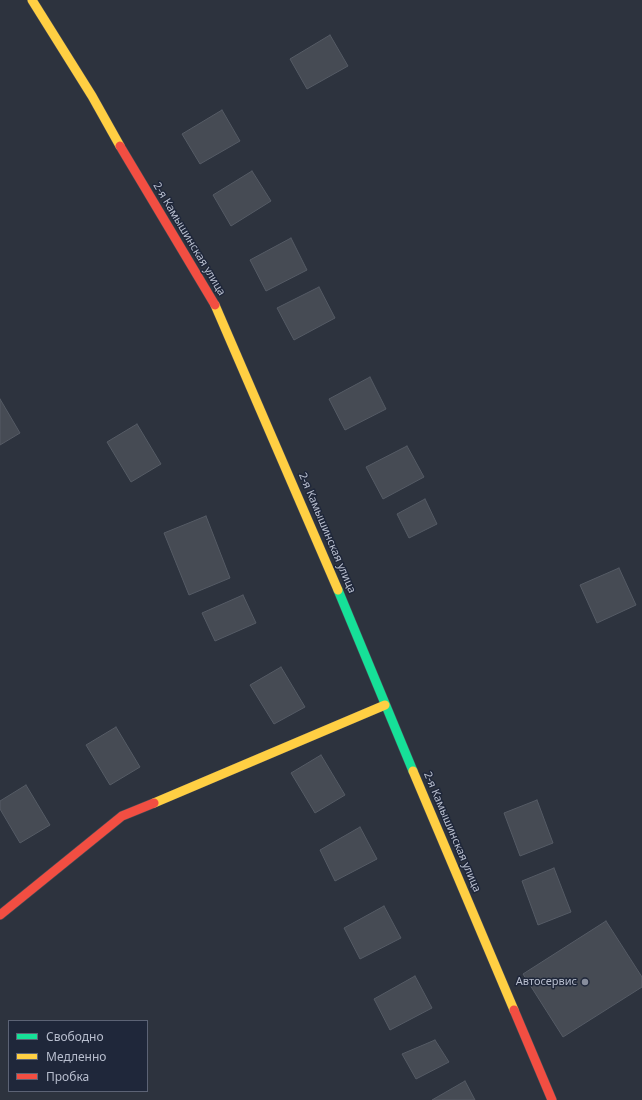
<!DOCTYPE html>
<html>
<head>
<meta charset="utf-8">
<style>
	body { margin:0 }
	#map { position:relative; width:642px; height:1100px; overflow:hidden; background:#2d333e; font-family:"Noto Sans",sans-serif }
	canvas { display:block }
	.legend { position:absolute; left:8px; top:1020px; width:140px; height:72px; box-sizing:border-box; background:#1f273a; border:1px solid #5c6375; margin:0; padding:5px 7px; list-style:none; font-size:12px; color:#b8bece }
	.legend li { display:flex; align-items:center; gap:8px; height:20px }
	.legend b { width:20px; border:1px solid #5c6375 }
</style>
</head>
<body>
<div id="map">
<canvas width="642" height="1100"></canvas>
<ul class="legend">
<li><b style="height:5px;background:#16e098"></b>Свободно</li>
<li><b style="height:5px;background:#ffcf43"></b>Медленно</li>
<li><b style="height:5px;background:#f24e42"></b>Пробка</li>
</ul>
</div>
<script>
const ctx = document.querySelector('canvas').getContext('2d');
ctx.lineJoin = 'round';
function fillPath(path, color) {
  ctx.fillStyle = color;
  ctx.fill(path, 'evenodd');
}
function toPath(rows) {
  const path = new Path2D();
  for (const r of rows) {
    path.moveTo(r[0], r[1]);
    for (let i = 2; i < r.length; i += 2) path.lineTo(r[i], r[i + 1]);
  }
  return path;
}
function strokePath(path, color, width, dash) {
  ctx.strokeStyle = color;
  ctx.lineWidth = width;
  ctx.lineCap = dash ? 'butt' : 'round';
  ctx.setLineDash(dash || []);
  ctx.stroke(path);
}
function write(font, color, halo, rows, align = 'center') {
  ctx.font = font + ' "Noto Sans",sans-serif';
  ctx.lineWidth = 3;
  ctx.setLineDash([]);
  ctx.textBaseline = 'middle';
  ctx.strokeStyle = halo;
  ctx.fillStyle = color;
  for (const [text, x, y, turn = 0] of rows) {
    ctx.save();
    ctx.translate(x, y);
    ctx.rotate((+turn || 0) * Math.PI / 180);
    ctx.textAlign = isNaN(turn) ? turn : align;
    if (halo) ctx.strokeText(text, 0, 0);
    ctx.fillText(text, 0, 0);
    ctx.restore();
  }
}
const building = toPath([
	[330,35,348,66,307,89,290,59,330,35],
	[222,110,240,141,200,164,182,134,222,110],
	[252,171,271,201,231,226,213,195,252,171],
	[291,238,307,270,266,291,250,260,291,238],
	[319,287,335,318,294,340,277,308,319,287],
	[370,377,386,409,345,430,329,399,370,377],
	[0,399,20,433,0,445,0,399],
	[137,424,161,464,131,482,107,442,137,424],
	[407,446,424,477,383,499,366,467,407,446],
	[425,499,437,524,409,538,397,514,425,499],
	[206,516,230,578,189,595,164,533,206,516],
	[619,568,636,605,597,623,580,585,619,568],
	[243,595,256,623,215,641,202,613,243,595],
	[281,667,305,707,274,724,250,685,281,667],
	[116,727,140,767,110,785,86,745,116,727],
	[321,755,345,795,315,813,291,773,321,755],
	[26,785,50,825,20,843,0,809,0,801,26,785],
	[537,800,553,843,520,856,504,813,537,800],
	[360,827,377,859,335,881,320,850,360,827],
	[554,868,571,912,538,925,522,881,554,868],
	[384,906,401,938,360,959,344,928,384,906],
	[606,921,642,977,642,987,563,1037,523,974,606,921],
	[415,976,432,1008,390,1030,374,999,415,976],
	[435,1040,449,1062,416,1079,402,1054,435,1040],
	[465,1081,475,1100,432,1100,465,1081]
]);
fillPath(building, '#464b54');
strokePath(building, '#555b65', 1);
const fast = toPath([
	[338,590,413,771]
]);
const slow = toPath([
	[32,0,92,96,120,146],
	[215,305,338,590],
	[413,771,514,1010],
	[154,803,385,705]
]);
const jam = toPath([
	[120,146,215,305],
	[0,915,122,816,154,803],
	[514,1010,552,1100]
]);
strokePath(fast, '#4a4e56', 10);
strokePath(slow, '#4a4e56', 10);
strokePath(jam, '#4a4e56', 10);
strokePath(fast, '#16e098', 9);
strokePath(slow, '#ffcf43', 9);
strokePath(jam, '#f24e42', 9);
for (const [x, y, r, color] of [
	[585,982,4,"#878d9c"]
]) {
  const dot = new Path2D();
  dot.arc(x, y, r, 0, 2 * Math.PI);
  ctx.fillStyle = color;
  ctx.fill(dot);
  strokePath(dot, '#1f273a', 1.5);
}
write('11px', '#b8bece', '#1f273a', [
	["2-я Камышинская улица",189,239,59],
	["2-я Камышинская улица",327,533,67],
	["2-я Камышинская улица",452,832,67]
]);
write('11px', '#b8bece', '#1f273a', [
	["Автосервис",577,982]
], 'right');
</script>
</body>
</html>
